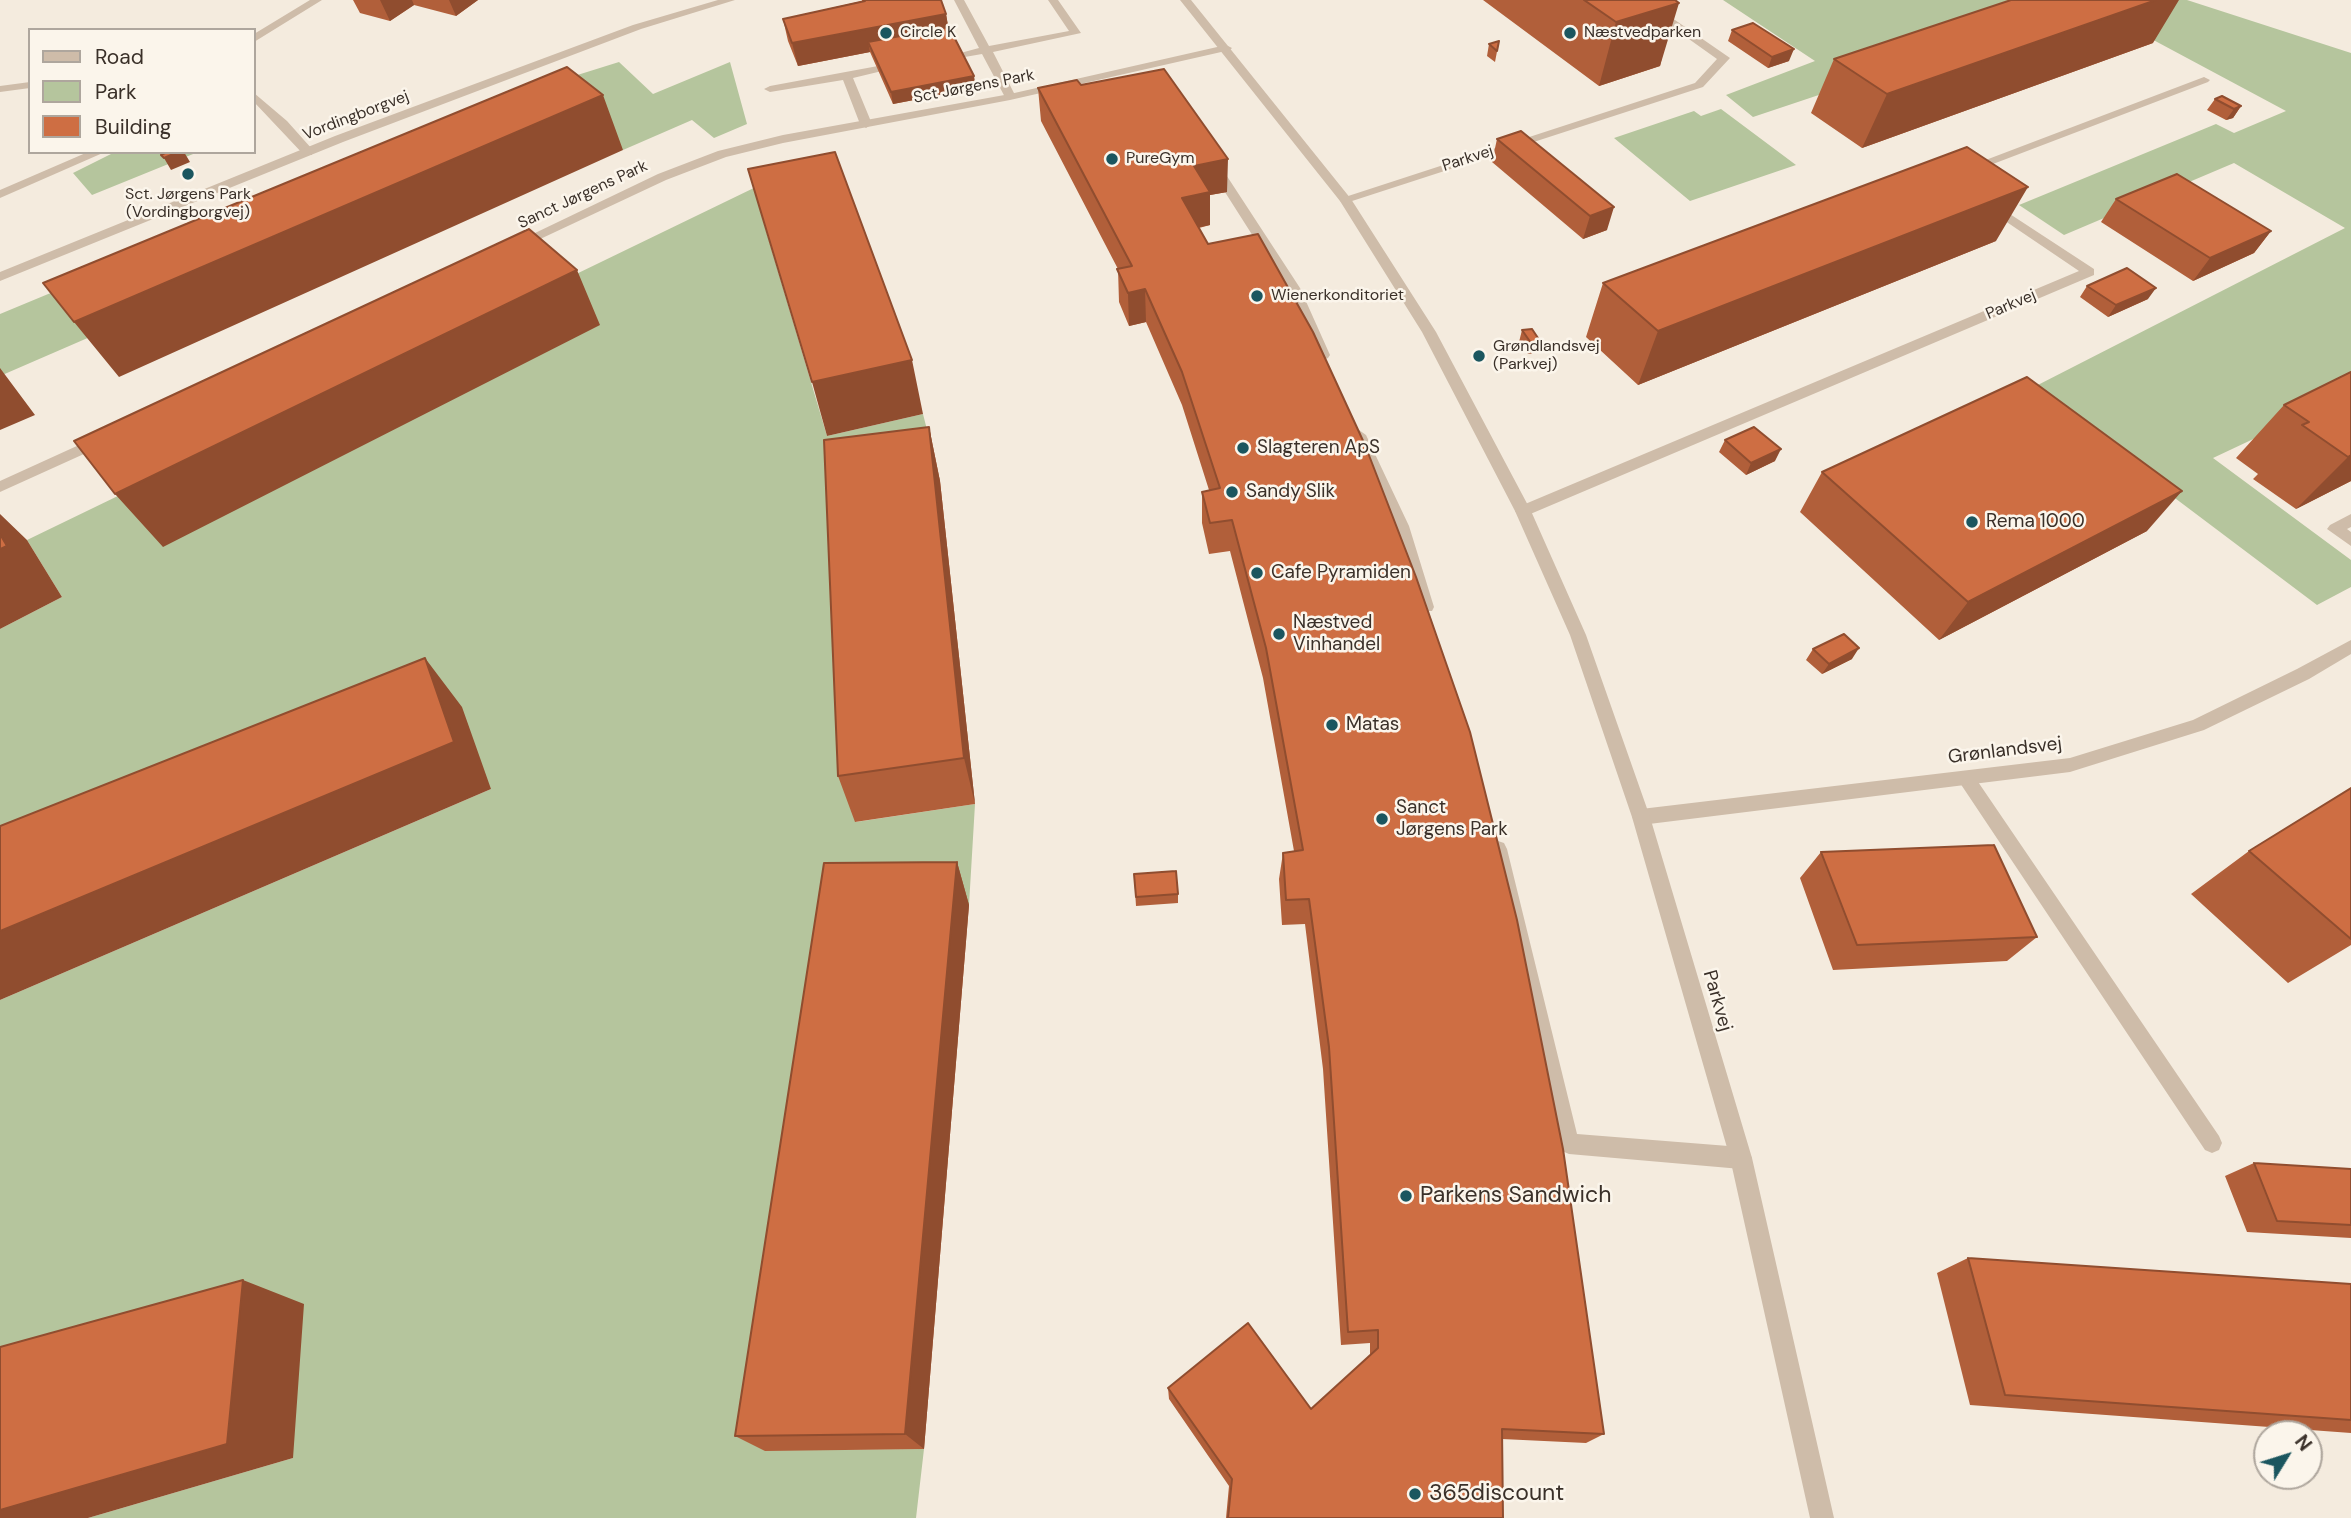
<!DOCTYPE html>
<html>
<head>
<meta charset="utf-8">
<style>
	body { margin:0 }
	#map { position:relative; width:2351px; height:1518px; overflow:hidden; background:#f4ebde; font-family:"DM Sans",sans-serif }
	canvas { display:block }
	.legend { position:absolute; left:28px; top:28px; width:228px; height:126px; box-sizing:border-box; background:#fbf5eb; border:2px solid #aea69d; margin:0; padding:9px 12px; list-style:none; font-size:21px; color:#3a3029 }
	.legend li { display:flex; align-items:center; gap:14px; height:35px }
	.legend b { width:35px; border:2px solid #aea69d }
	.north { position:absolute; left:2253px; top:1420px; width:70px; height:70px; box-sizing:border-box; background:#fbf5eb; border:2px solid #aea69d; border-radius:50%; rotate:52deg; font-size:19px; font-weight:700; line-height:28px; text-align:center; color:#3a3029 }
	.north::after { content:''; display:block; margin:auto; width:24px; height:32px; background:#1b565f; clip-path:polygon(50% 0,100% 100%,50% 72%,0 100%) }
</style>
</head>
<body>
<div id="map">
<canvas width="2351" height="1518"></canvas>
<ul class="legend">
<li><b style="height:9px;background:#cebca9"></b>Road</li>
<li><b style="height:19px;background:#b5c59d"></b>Park</li>
<li><b style="height:19px;background:#ce6e43"></b>Building</li>
</ul>
<div class="north">N</div>
</div>
<script>
const ctx = document.querySelector('canvas').getContext('2d');
ctx.lineJoin = 'round';
function fillPath(path, color) {
  ctx.fillStyle = color;
  ctx.fill(path, 'evenodd');
}
function toPath(rows) {
  const path = new Path2D();
  for (const r of rows) {
    path.moveTo(r[0], r[1]);
    for (let i = 2; i < r.length; i += 2) path.lineTo(r[i], r[i + 1]);
  }
  return path;
}
function strokePath(path, color, width, dash) {
  ctx.strokeStyle = color;
  ctx.lineWidth = width;
  ctx.lineCap = dash ? 'butt' : 'round';
  ctx.setLineDash(dash || []);
  ctx.stroke(path);
}
function write(font, color, halo, rows, align = 'center') {
  ctx.font = font + ' "DM Sans",sans-serif';
  ctx.lineWidth = 5;
  ctx.setLineDash([]);
  ctx.textBaseline = 'middle';
  ctx.strokeStyle = halo;
  ctx.fillStyle = color;
  for (const [text, x, y, turn = 0] of rows) {
    ctx.save();
    ctx.translate(x, y);
    ctx.rotate((+turn || 0) * Math.PI / 180);
    ctx.textAlign = isNaN(turn) ? turn : align;
    if (halo) ctx.strokeText(text, 0, 0);
    ctx.fillText(text, 0, 0);
    ctx.restore();
  }
}
fillPath(toPath([
	[1723,0,2187,0,2351,53,2351,393,2213,458,2351,560,2351,587,2317,605,2030,389,2345,228,2234,163,2064,235,2019,205,2216,124,2234,133,2286,111,2088,5,1753,117,1726,95,1815,61],
	[619,62,653,94,730,62,747,124,714,138,692,120,623,150,588,121,0,376,0,314,571,77],
	[1721,109,1796,165,1690,201,1614,138,1694,111,1701,116],
	[115,152,198,152,92,195,73,173],
	[760,185,764,224,827,436,923,414,940,481,856,822,975,804,969,905,843,906,765,1450,924,1449,916,1518,88,1518,293,1458,0,1389,0,1000,491,789,0,896,0,629,62,597,27,540]
]), '#b5c59d');
fillPath(toPath([
	[954,0,964,0,989,46,1069,31,1048,0,1058,0,1081,33,993,52,1016,97,1006,99,982,54,959,58,953,55,979,48,954,0],
	[1634,0,1646,0,1730,58,1703,87,1349,202,1341,202,1339,199,1695,83,1717,59,1634,0],
	[878,66,884,69,882,71,853,78,872,124,866,128,860,124,843,80,770,92,764,89,770,86,878,66],
	[254,93,287,121,312,149,312,155,304,155,254,102,254,93],
	[1215,163,1221,167,1300,288,1330,355,1328,358,1323,360,1316,355,1286,288,1209,167,1215,163],
	[1359,430,1366,435,1409,526,1434,607,1432,611,1420,611,1418,607,1393,526,1352,435,1359,430],
	[1966,771,1972,773,2219,1136,2222,1143,2219,1150,2212,1153,2205,1150,1960,783,1957,778,1960,773,1966,771],
	[1498,841,1504,843,1507,849,1577,1134,1741,1147,1748,1151,1752,1158,1748,1165,1741,1169,1569,1154,1562,1151,1489,849,1492,843,1498,841]
]), '#cebca9');
fillPath(toPath([
	[310,0,322,0,254,42,254,34,310,0],
	[1226,45,1232,48,1230,50,1010,100,783,143,726,157,666,180,521,248,516,249,510,245,658,174,718,151,783,135,1010,94,1226,45],
	[2204,77,2210,80,2208,82,1972,172,1962,169,2204,77],
	[30,82,30,88,0,92,0,86,30,82],
	[88,152,105,152,0,198,0,190,88,152],
	[1990,201,2094,269,2094,275,1528,515,1518,515,1515,511,1518,507,2079,271,1986,208,1986,202,1990,201],
	[101,435,106,436,108,440,106,444,0,492,0,481,101,435],
	[2351,514,2351,527,2347,529,2351,532,2351,546,2327,529,2330,525,2351,514],
	[2351,640,2351,654,2309,679,2204,730,2070,772,1641,825,1635,822,1632,817,1635,812,1641,809,2070,758,2193,720,2297,669,2351,640]
]), '#cebca9');
fillPath(toPath([
	[718,0,735,0,641,29,343,142,0,281,0,272,335,136,633,25,718,0],
	[1180,0,1191,0,1351,199,1436,332,1531,511,1586,635,1650,817,1752,1158,1834,1518,1810,1518,1730,1158,1632,817,1570,635,1515,511,1422,332,1340,201,1180,0]
]), '#cebca9');
fillPath(toPath([
	[353,0,478,0,456,16,414,5,390,21,360,13],
	[862,0,941,0,946,14,948,27,976,88,893,104,870,52,798,66,788,41,783,19,862,1],
	[1483,0,1675,0,1660,66,1599,86],
	[1732,30,1789,61,1768,68,1728,41],
	[1499,41,1495,62,1487,56,1489,44],
	[2153,43,1862,148,1811,113,1834,59],
	[1081,85,1227,192,1210,195,1210,225,1199,228,1604,1434,1586,1443,1502,1439,1503,1518,1226,1518,1229,1486,1169,1399,1168,1388,1311,1409,1370,1355,1370,1343,1341,1345,1323,1069,1305,924,1282,925,1279,879,1283,853,1294,851,1263,678,1230,551,1209,554,1202,523,1202,492,1209,490,1182,405,1146,322,1129,326,1119,302,1118,269,1041,121,1038,88],
	[2215,99,2241,106,2233,118,2226,120,2207,110],
	[1497,139,1607,230,1583,239,1492,162],
	[2116,199,2271,231,2254,253,2193,281,2101,222],
	[1996,241,1638,385,1586,337,1603,283],
	[2087,286,2148,299,2108,317,2080,297],
	[1522,330,1540,341,1537,352,1528,354,1519,342],
	[2351,372,2351,481,2296,509,2253,479,2258,474,2236,458,2284,405],
	[929,427,940,481,975,804,855,822,838,776],
	[1725,440,1775,461,1746,475,1719,452],
	[1822,472,2147,531,1939,640,1800,512],
	[1813,649,1852,659,1822,674,1806,660],
	[2351,788,2351,945,2288,983,2191,894,2249,851],
	[1821,852,2037,937,2007,961,1833,970,1800,878],
	[957,862,969,905,924,1449,765,1451,735,1436],
	[1134,874,1178,894,1178,903,1136,906],
	[2254,1163,2351,1169,2351,1238,2247,1232,2225,1176],
	[1968,1258,2351,1284,2351,1433,1970,1405,1937,1273]
]), '#b15f3a');
fillPath(toPath([
	[380,0,412,0,414,5,390,21],
	[449,0,478,0,456,16],
	[2156,0,2179,0,2153,43,1862,148,1887,94],
	[1679,3,1660,66,1599,86,1616,22],
	[946,14,950,36,868,42,870,52,798,66,792,43],
	[1794,49,1789,61,1768,68,1772,57],
	[974,76,976,88,893,104,891,92],
	[603,95,623,150,119,377,74,322],
	[2241,106,2233,118,2226,120,2234,109],
	[178,152,184,152,190,162,171,170,164,158],
	[1228,159,1227,192,1210,195,1210,225,1181,231,1182,198,1194,166],
	[2028,187,1996,241,1638,385,1658,331],
	[1614,207,1607,230,1583,239,1590,216],
	[2271,231,2254,253,2193,281,2210,258],
	[577,270,600,325,163,547,115,494],
	[2156,288,2148,299,2108,317,2116,305],
	[1145,289,1146,322,1129,326,1128,293],
	[1540,341,1537,352,1528,354,1531,343],
	[912,360,923,414,827,436,812,382],
	[0,368,35,415,0,430],
	[929,427,940,481,975,804,964,758],
	[1781,449,1775,461,1746,475,1751,463],
	[2351,455,2351,481,2296,509,2348,457],
	[2182,491,2147,531,1939,640,1968,602],
	[0,514,27,540,62,597,0,629],
	[1859,648,1852,659,1822,674,1829,664],
	[425,658,462,707,491,789,0,1000,0,931],
	[957,862,969,905,924,1449,905,1434],
	[243,1280,304,1304,293,1458,88,1518,0,1518,0,1510]
]), '#904d2f');
const building = toPath([
	[864,0,941,0,946,14,792,43,783,19,865,1,864,0],
	[1584,0,1675,0,1679,3,1616,22,1584,0],
	[2011,0,2156,0,1887,94,1834,59,2011,0],
	[1753,23,1794,49,1772,57,1732,30,1753,23],
	[949,27,974,76,891,92,868,42,949,27],
	[1499,41,1497,51,1489,44,1499,41],
	[567,67,603,95,74,322,43,283,567,67],
	[1164,69,1228,159,1194,166,1210,192,1182,198,1208,244,1258,234,1313,332,1365,445,1416,577,1470,732,1517,920,1563,1149,1604,1434,1502,1429,1503,1518,1228,1518,1232,1479,1168,1388,1248,1323,1311,1409,1378,1348,1378,1330,1348,1332,1329,1047,1309,899,1286,900,1283,853,1303,850,1266,648,1232,520,1210,523,1202,492,1220,488,1182,372,1145,289,1128,293,1117,269,1132,266,1038,88,1077,80,1081,85,1164,69],
	[2222,96,2241,106,2234,109,2215,99,2222,96],
	[1521,131,1614,207,1590,216,1497,139,1521,131],
	[1967,147,2028,187,1658,331,1603,283,1967,147],
	[167,152,178,152,164,158,161,155,167,152],
	[835,152,912,360,812,382,748,169,835,152],
	[2177,174,2271,231,2210,258,2116,199,2177,174],
	[529,229,577,270,115,494,74,441,529,229],
	[2127,268,2156,288,2116,305,2087,286,2127,268],
	[1532,329,1540,341,1531,343,1522,330,1532,329],
	[2351,372,2351,455,2348,457,2302,425,2309,422,2284,405,2351,372],
	[2027,377,2182,491,1968,602,1822,472,2027,377],
	[929,427,964,758,838,776,824,440,929,427],
	[1754,427,1781,449,1751,463,1725,440,1754,427],
	[0,534,7,546,0,549,0,534],
	[1844,634,1859,648,1829,664,1813,649,1844,634],
	[425,658,454,742,0,931,0,826,425,658],
	[2351,788,2351,939,2249,851,2351,788],
	[1994,845,2037,937,1857,945,1821,852,1994,845],
	[957,862,905,1434,735,1436,824,863,957,862],
	[1176,871,1178,894,1136,897,1134,874,1176,871],
	[2254,1163,2351,1169,2351,1225,2277,1221,2254,1163],
	[1968,1258,2351,1284,2351,1420,2005,1395,1968,1258],
	[243,1280,227,1444,0,1510,0,1347,243,1280]
]);
fillPath(building, '#ce6e43');
strokePath(building, '#904d2f', 2);
for (const [x, y, r, color] of [
	[886,33,7,"#1b565f"],
	[1570,33,7,"#1b565f"],
	[1112,159,7,"#1b565f"],
	[188,174,7,"#1b565f"],
	[1257,296,7,"#1b565f"],
	[1479,356,7,"#1b565f"],
	[1243,448,7,"#1b565f"],
	[1232,492,7,"#1b565f"],
	[1972,522,7,"#1b565f"],
	[1257,573,7,"#1b565f"],
	[1279,634,7,"#1b565f"],
	[1332,725,7,"#1b565f"],
	[1382,819,7,"#1b565f"],
	[1406,1196,7,"#1b565f"],
	[1415,1494,7,"#1b565f"]
]) {
  const dot = new Path2D();
  dot.arc(x, y, r, 0, 2 * Math.PI);
  ctx.fillStyle = color;
  ctx.fill(dot);
  strokePath(dot, '#fbf5eb', 2.5);
}
write('16px', '#3a3029', '#fbf5eb', [
	["Circle K",900,33],
	["Næstvedparken",1584,33],
	["PureGym",1126,159],
	["Sct. Jørgens Park",188,195,"center"],
	["(Vordingborgvej)",188,213,"center"],
	["Wienerkonditoriet",1271,296],
	["Grøndlandsvej",1493,347],
	["(Parkvej)",1493,365]
], 'left');
write('16px', '#3a3029', '#fbf5eb', [
	["Sct Jørgens Park",974,87,-11],
	["Vordingborgvej",356,116,-21],
	["Parkvej",1468,159,-18],
	["Sanct Jørgens Park",583,195,-25],
	["Parkvej",2011,305,-23]
]);
write('19px', '#3a3029', '#fbf5eb', [
	["Slagteren ApS",1257,448],
	["Sandy Slik",1246,492],
	["Rema 1000",1986,522],
	["Cafe Pyramiden",1271,573],
	["Næstved",1293,623],
	["Vinhandel",1293,645],
	["Matas",1346,725],
	["Sanct",1396,808],
	["Jørgens Park",1396,830]
], 'left');
write('19px', '#3a3029', '#fbf5eb', [
	["Grønlandsvej",2005,751,-7],
	["Parkvej",1717,1001,74]
]);
write('23px', '#3a3029', '#fbf5eb', [
	["Parkens Sandwich",1420,1196],
	["365discount",1429,1494]
], 'left');
</script>
</body>
</html>
